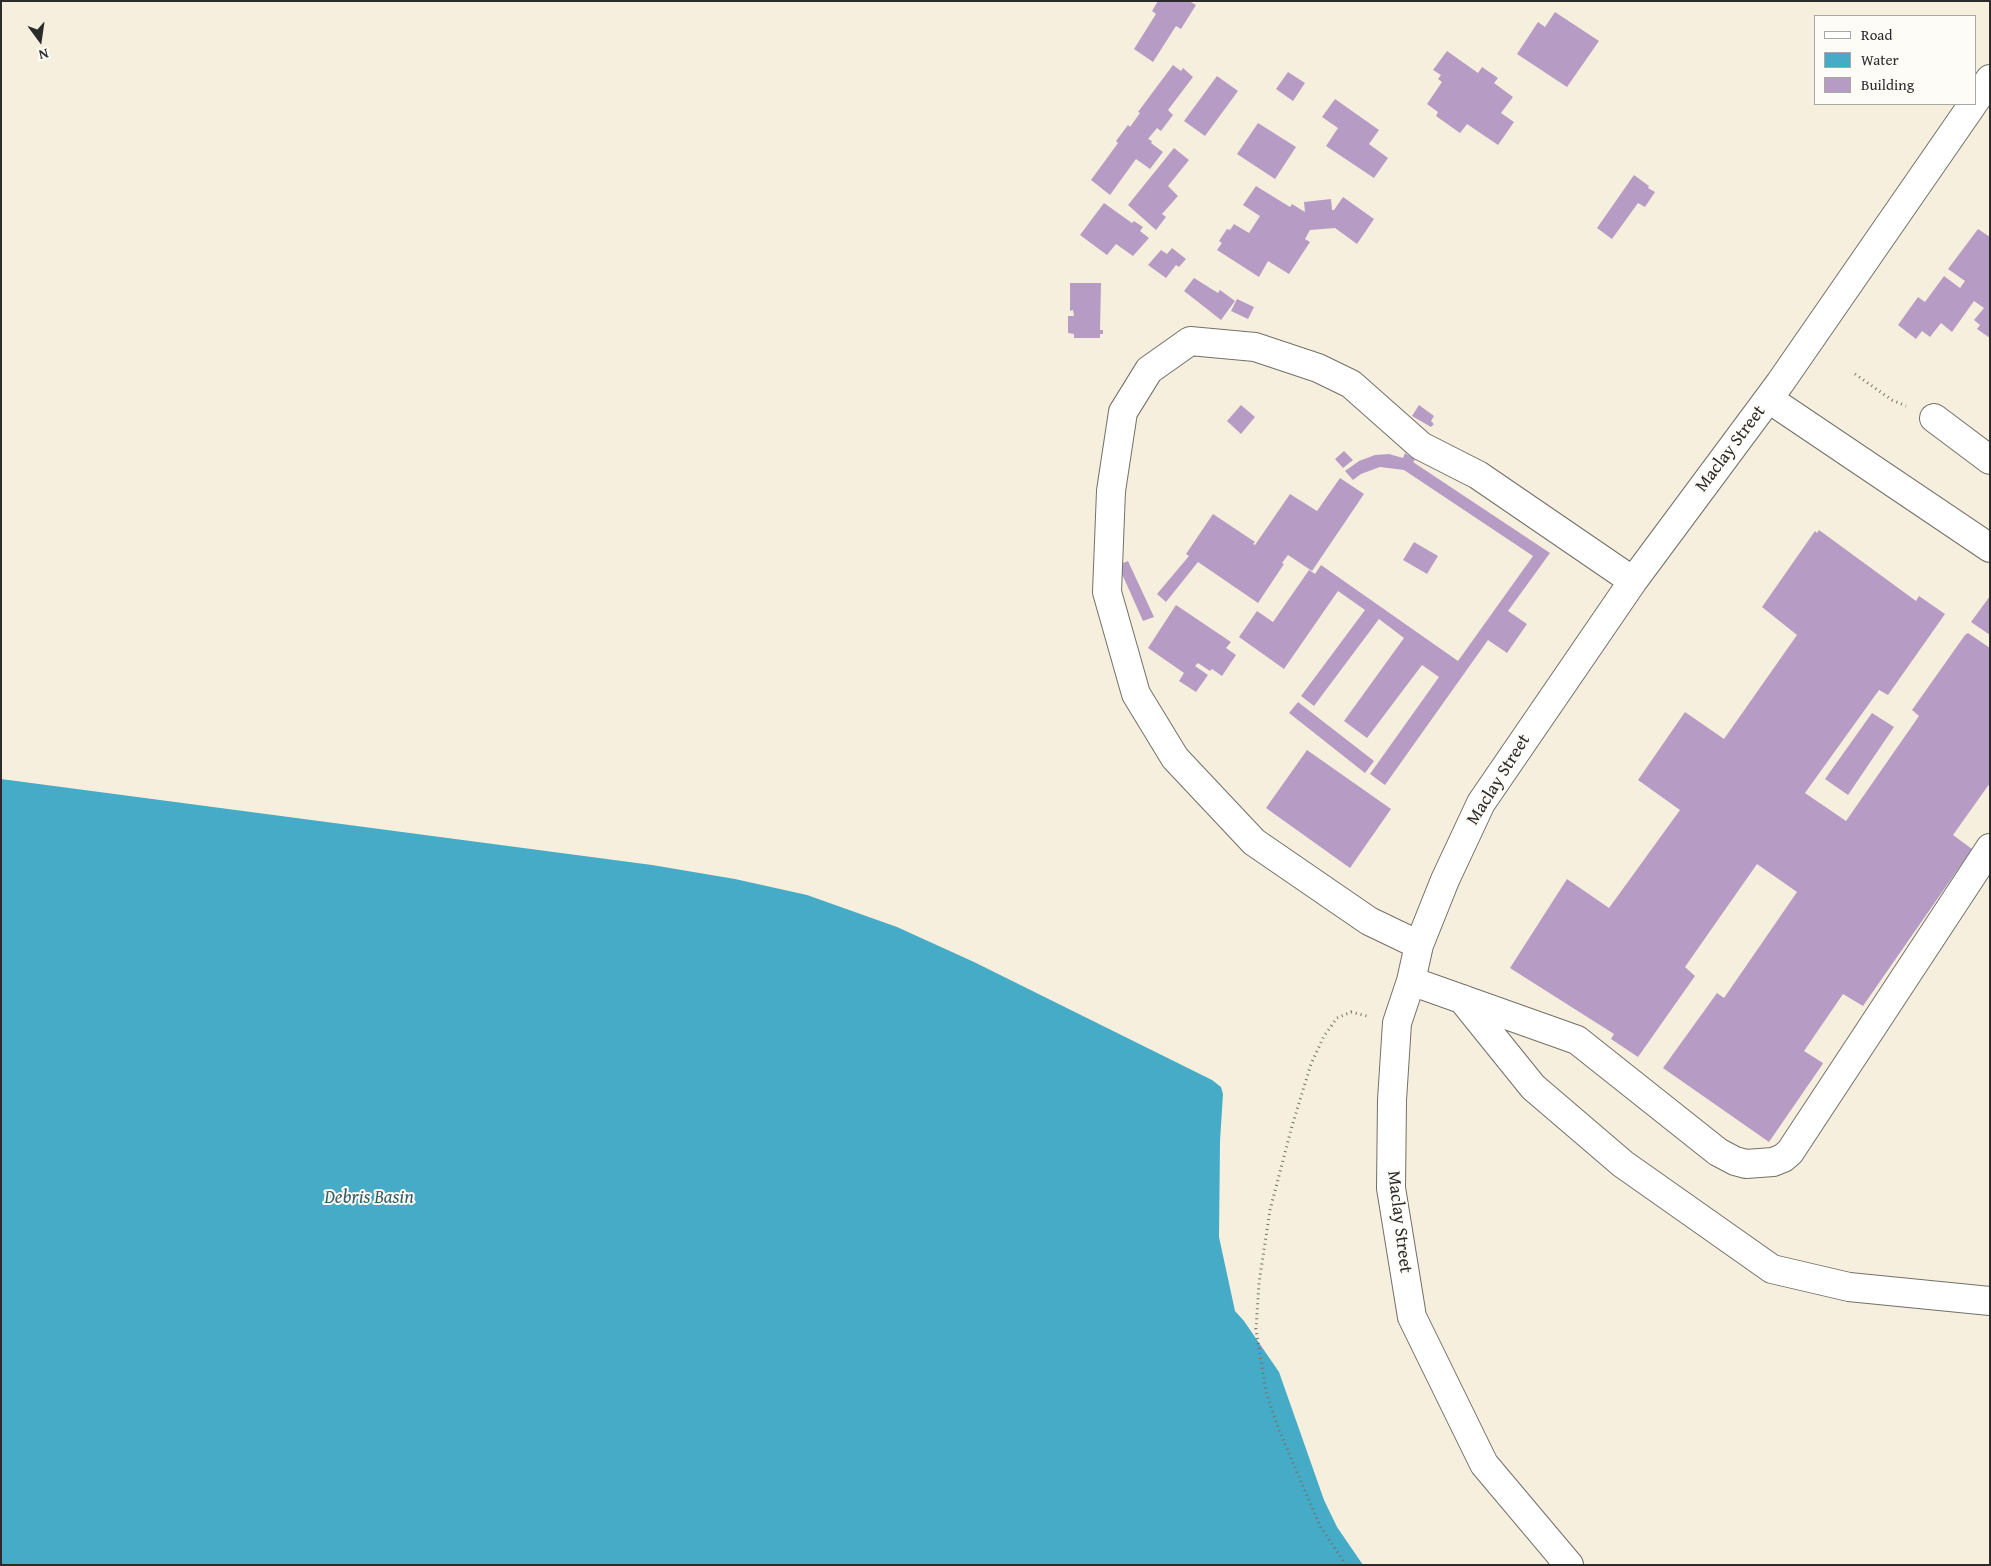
<!DOCTYPE html>
<html>
<head>
<meta charset="utf-8">
<style>
	body { margin:0 }
	#map { position:relative; width:1991px; height:1566px; overflow:hidden; background:#f7efdd; font-family:"Gentium Book Plus",serif }
	canvas { display:block }
	.frame { position:absolute; inset:0; border:2px solid #2b2b2b; pointer-events:none }
	.legend { position:absolute; left:1814px; top:15px; width:162px; height:90px; box-sizing:border-box; background:#fdfcf7; border:1px solid #a9a8a5; margin:0; padding:6px 9px; list-style:none; font-size:15px; color:#2b2b2b }
	.legend li { display:flex; align-items:center; gap:10px; height:25px }
	.legend b { width:25px; border:1px solid #a9a8a5 }
	.north { position:absolute; left:15px; top:15px; width:50px; height:50px; -webkit-text-stroke:4px #fdfcf7; paint-order:stroke; rotate:166deg; font-size:14px; font-weight:700; line-height:20px; text-align:center; color:#2b2b2b }
	.north::after { content:''; display:block; margin:auto; width:18px; height:22px; background:#2b2b2b; clip-path:polygon(50% 0,100% 100%,50% 72%,0 100%) }
</style>
</head>
<body>
<div id="map">
<canvas width="1991" height="1566"></canvas>
<div class="frame"></div>
<ul class="legend">
<li><b style="height:6px;background:#fff"></b>Road</li>
<li><b style="height:14px;background:#46abc6"></b>Water</li>
<li><b style="height:14px;background:#b69cc4"></b>Building</li>
</ul>
<div class="north">N</div>
</div>
<script>
const ctx = document.querySelector('canvas').getContext('2d');
ctx.lineJoin = 'round';
function fillPath(path, color) {
  ctx.fillStyle = color;
  ctx.fill(path, 'evenodd');
}
function toPath(rows) {
  const path = new Path2D();
  for (const r of rows) {
    path.moveTo(r[0], r[1]);
    for (let i = 2; i < r.length; i += 2) path.lineTo(r[i], r[i + 1]);
  }
  return path;
}
function strokePath(path, color, width, dash) {
  ctx.strokeStyle = color;
  ctx.lineWidth = width;
  ctx.lineCap = dash ? 'butt' : 'round';
  ctx.setLineDash(dash || []);
  ctx.stroke(path);
}
function write(font, color, halo, rows, align = 'center') {
  ctx.font = font + ' "Gentium Book Plus",serif';
  ctx.lineWidth = 4;
  ctx.setLineDash([]);
  ctx.textBaseline = 'middle';
  ctx.strokeStyle = halo;
  ctx.fillStyle = color;
  for (const [text, x, y, turn = 0] of rows) {
    ctx.save();
    ctx.translate(x, y);
    ctx.rotate((+turn || 0) * Math.PI / 180);
    ctx.textAlign = isNaN(turn) ? turn : align;
    if (halo) ctx.strokeText(text, 0, 0);
    ctx.fillText(text, 0, 0);
    ctx.restore();
  }
}
fillPath(toPath([
	[1,779,652,865,735,879,807,895,897,927,974,962,1212,1080,1221,1087,1223,1094,1220,1141,1219,1237,1235,1311,1244,1321,1279,1372,1324,1500,1337,1527,1363,1565,1,1565]
]), '#46abc6');
fillPath(toPath([
	[1158,1,1189,1,1196,5,1181,29,1176,26,1153,62,1134,49,1156,14,1152,11],
	[1555,12,1599,41,1567,87,1517,54,1538,22,1545,27],
	[1447,51,1478,73,1482,67,1498,78,1494,83,1513,97,1501,113,1514,122,1498,145,1467,124,1460,133,1436,116,1438,112,1427,104,1442,82,1438,79,1441,75,1433,70],
	[1173,65,1181,71,1183,68,1193,77,1168,110,1173,115,1161,131,1157,128,1148,139,1152,141,1151,143,1163,152,1150,169,1136,159,1110,195,1091,180,1118,143,1116,141,1128,125,1130,127,1140,113,1138,112],
	[1288,72,1305,83,1293,101,1276,89],
	[1217,76,1238,91,1205,136,1184,121],
	[1335,99,1379,130,1369,144,1388,158,1374,178,1326,146,1338,128,1322,117],
	[1258,123,1296,147,1275,179,1237,154],
	[1174,148,1189,160,1168,186,1178,196,1162,214,1166,217,1156,230,1128,205],
	[1634,175,1649,186,1648,188,1655,192,1645,207,1638,203,1612,239,1597,228],
	[1256,186,1290,207,1292,204,1305,212,1304,202,1331,199,1332,210,1334,210,1343,197,1374,219,1357,244,1335,228,1310,230,1305,239,1310,242,1289,274,1268,261,1259,277,1217,250,1222,243,1219,241,1227,229,1230,230,1234,224,1249,233,1260,216,1243,205],
	[1104,203,1132,223,1134,221,1143,227,1140,231,1149,238,1133,256,1116,244,1107,255,1080,235],
	[1978,229,1990,237,1990,338,1977,329,1980,325,1974,320,1984,308,1974,301,1952,332,1941,323,1930,337,1922,331,1916,339,1898,325,1918,297,1925,302,1944,276,1960,288,1965,281,1948,269],
	[1172,248,1186,259,1179,267,1176,265,1166,278,1148,265,1161,250,1167,254],
	[1194,278,1218,293,1220,290,1235,301,1221,320,1184,291],
	[1070,283,1101,283,1100,330,1103,330,1103,334,1100,334,1100,338,1074,338,1074,334,1068,333,1068,316,1074,316,1073,310,1070,311],
	[1237,299,1254,307,1248,319,1231,311],
	[1241,405,1255,417,1241,434,1227,421],
	[1419,405,1434,416,1431,421,1434,424,1431,427,1412,416],
	[1344,451,1353,460,1343,468,1335,459],
	[1405,453,1415,460,1413,462,1550,553,1508,611,1527,624,1507,653,1488,640,1385,785,1370,774,1439,677,1422,665,1367,738,1344,721,1404,638,1379,619,1314,706,1301,696,1365,610,1338,591,1284,669,1239,637,1257,611,1273,622,1309,570,1315,574,1321,565,1458,661,1533,556,1404,470,1380,467,1361,474,1353,480,1345,471,1359,461,1375,455,1389,454,1403,458],
	[1340,478,1364,494,1312,571,1288,555,1282,563,1284,564,1258,603,1198,562,1166,602,1157,594,1189,556,1186,554,1213,514,1255,542,1253,544,1255,545,1290,494,1317,511],
	[1819,530,1916,601,1919,596,1945,614,1888,695,1879,690,1805,793,1846,821,1919,716,1912,710,1965,635,1968,633,1990,648,1990,783,1953,835,1972,849,1863,1006,1843,994,1804,1051,1823,1063,1822,1065,1769,1142,1663,1068,1717,993,1724,998,1797,892,1757,864,1685,967,1695,976,1638,1057,1611,1039,1614,1034,1510,968,1567,879,1609,908,1680,810,1638,780,1685,712,1724,739,1797,635,1762,607,1815,531,1817,533],
	[1414,542,1438,556,1427,574,1403,560],
	[1128,561,1154,617,1143,621,1118,565],
	[1990,596,1990,635,1971,622],
	[1176,605,1231,642,1226,648,1236,655,1222,676,1212,669,1210,671,1198,663,1195,666,1208,675,1196,692,1179,681,1184,673,1148,648],
	[1298,702,1374,761,1365,773,1289,713],
	[1872,713,1894,727,1848,795,1825,779],
	[1307,750,1391,809,1350,868,1266,808]
]), '#b69cc4');
const minor = toPath([
	[1975,101,1990,79],
	[1769,399,1990,548],
	[1934,418,1990,460],
	[1419,945,1369,921,1254,842,1175,758,1136,694,1107,592,1111,491,1123,412,1149,370,1190,341,1255,347,1318,368,1351,384,1421,446,1478,475,1633,581],
	[1411,981,1577,1040,1718,1152,1735,1161,1746,1164,1773,1162,1783,1158,1790,1152,1990,848],
	[1462,999,1533,1087,1623,1164,1772,1269,1849,1287,1990,1301],
	[1569,1565,1484,1464,1412,1317,1391,1188,1392,1100,1397,1023,1411,981,1419,945,1445,880,1481,803,1633,581,1780,383,1973,104]
]);
strokePath(minor, '#727069', 30);
strokePath(toPath([
	[1855,374,1892,400,1906,406],
	[1346,1565,1320,1526,1279,1430,1266,1392,1256,1329,1259,1283,1270,1210,1292,1126,1311,1064,1324,1036,1337,1018,1351,1012,1367,1016]
]), '#727069', 3, [1, 4]);
strokePath(minor, '#fff', 28);
write('18px', '#2b2b2b', '#fdfcf7', [
	["Maclay Street",1731,449,-53],
	["Maclay Street",1499,780,-58],
	["Maclay Street",1399,1222,83]
]);
write('italic 19px', '#365e69', '#fdfcf7', [
	["Debris Basin",369,1198]
]);
</script>
</body>
</html>
